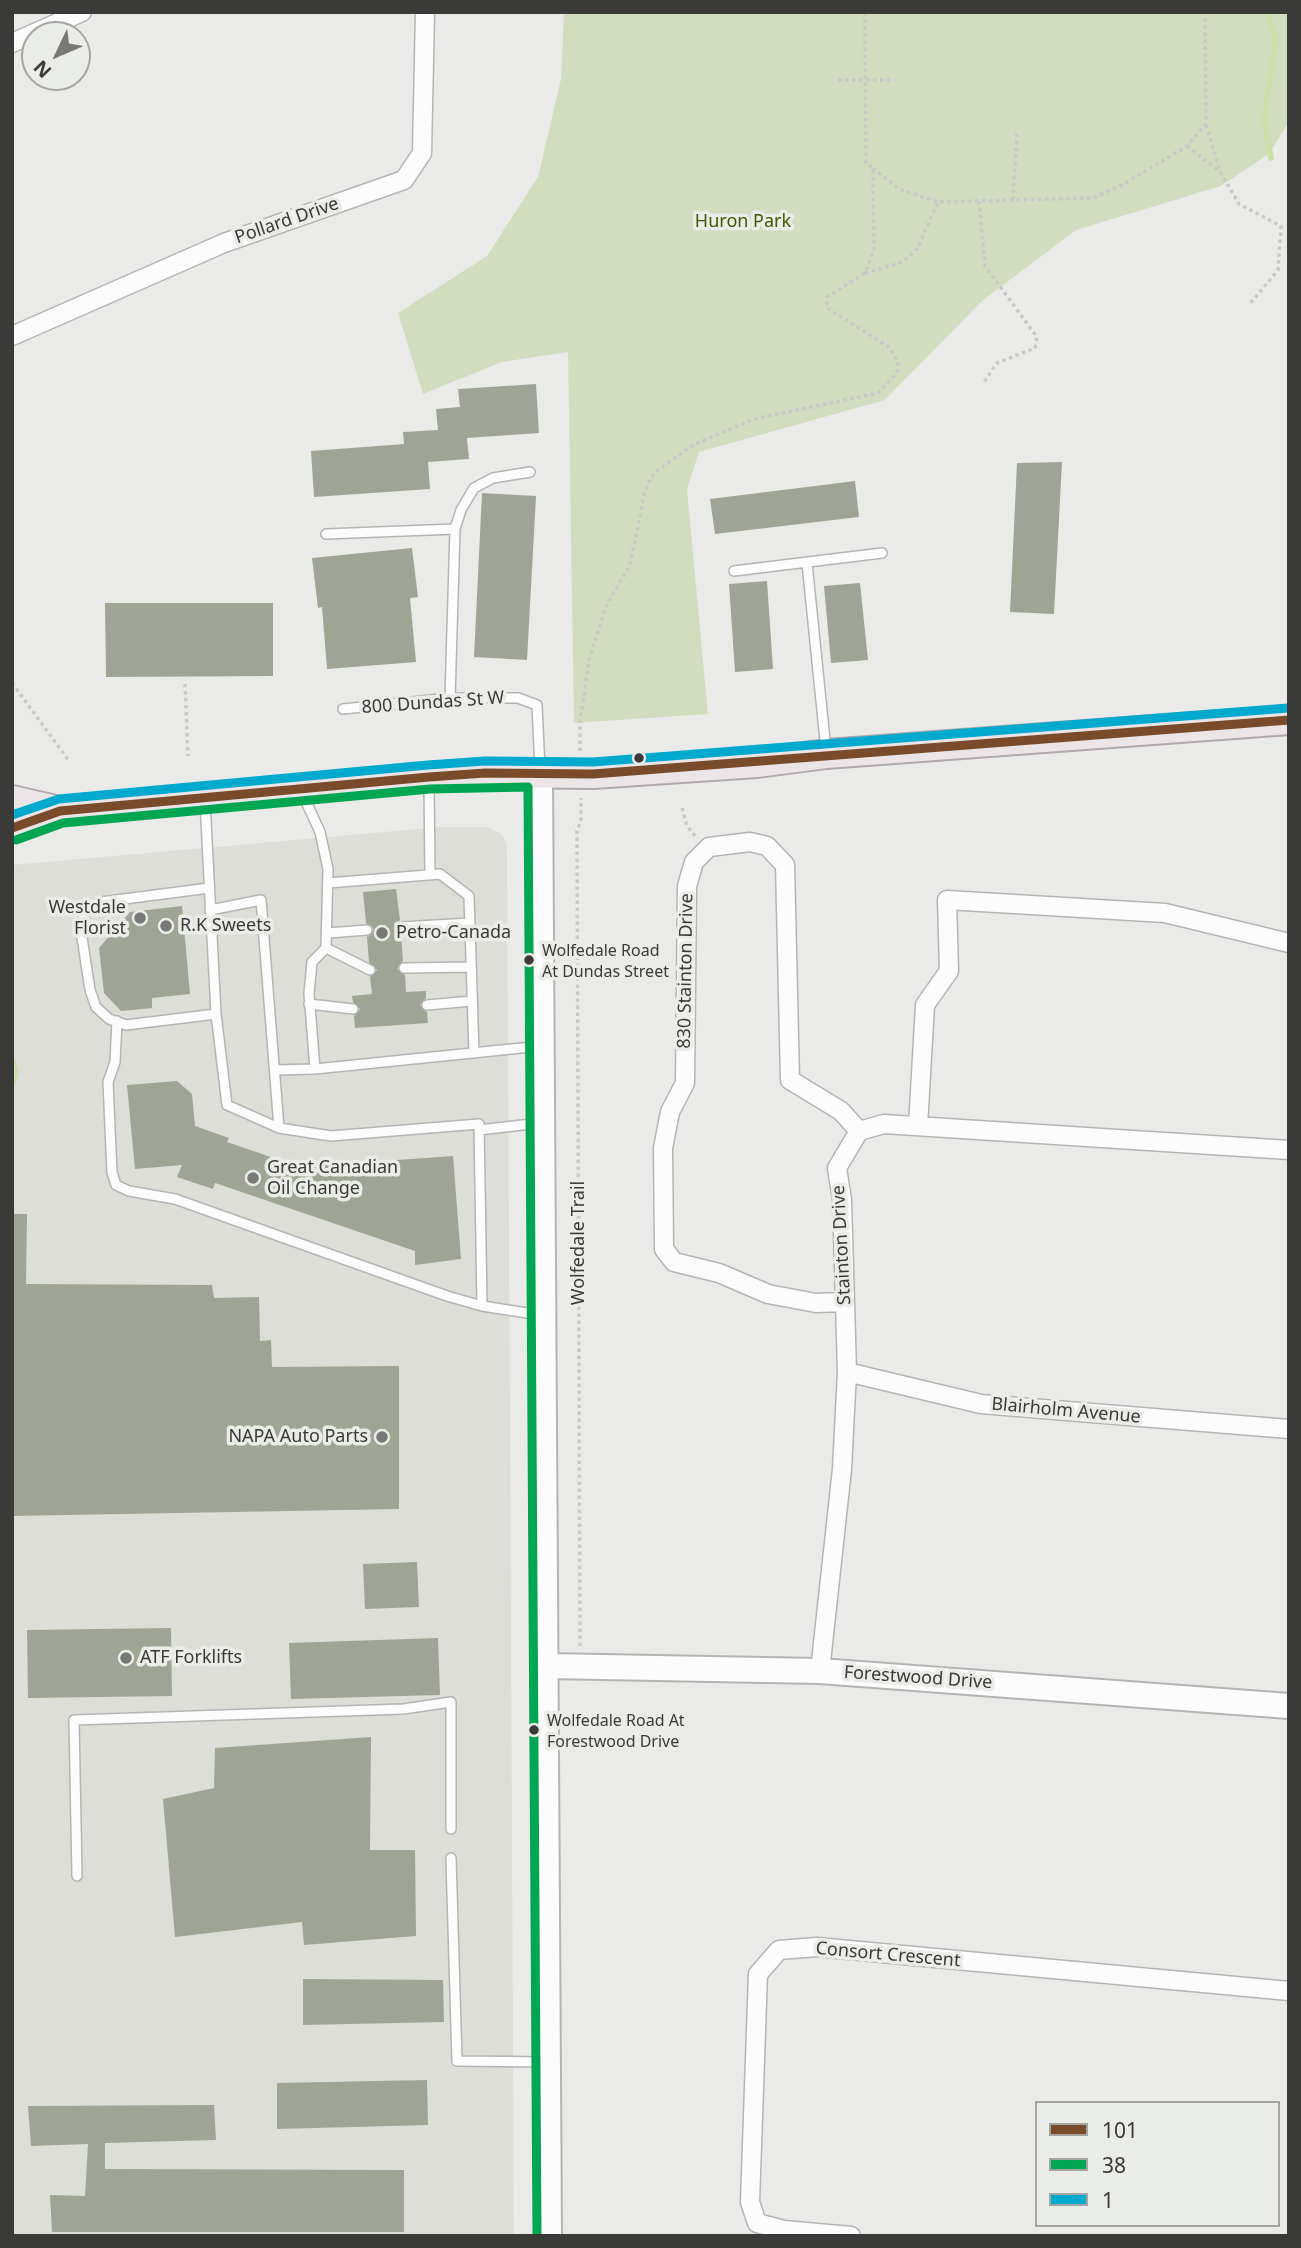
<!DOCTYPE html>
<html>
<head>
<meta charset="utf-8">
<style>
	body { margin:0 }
	#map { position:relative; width:1301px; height:2248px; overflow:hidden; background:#eaebe9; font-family:"Noto Sans",sans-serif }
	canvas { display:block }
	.frame { position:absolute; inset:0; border:14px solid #3a3a39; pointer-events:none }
	.legend { position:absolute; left:1035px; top:2101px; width:245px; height:126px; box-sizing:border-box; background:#eaece8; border:2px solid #a4a5a2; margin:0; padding:9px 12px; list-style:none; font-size:21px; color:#3a3a39 }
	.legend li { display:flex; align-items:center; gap:14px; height:35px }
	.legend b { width:35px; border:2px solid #a4a5a2 }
	.north { position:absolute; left:21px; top:21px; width:70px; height:70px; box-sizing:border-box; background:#eaece8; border:2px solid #a4a5a2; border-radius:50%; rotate:226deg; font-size:19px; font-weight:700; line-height:28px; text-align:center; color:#3a3a39 }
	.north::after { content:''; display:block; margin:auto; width:24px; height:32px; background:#787877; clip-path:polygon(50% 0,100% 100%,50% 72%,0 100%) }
</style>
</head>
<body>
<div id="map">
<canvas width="1301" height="2248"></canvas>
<div class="frame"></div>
<ul class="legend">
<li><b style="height:9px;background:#7a4b2a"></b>101</li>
<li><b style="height:9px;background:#00a651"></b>38</li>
<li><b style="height:9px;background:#00a9ce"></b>1</li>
</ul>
<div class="north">N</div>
</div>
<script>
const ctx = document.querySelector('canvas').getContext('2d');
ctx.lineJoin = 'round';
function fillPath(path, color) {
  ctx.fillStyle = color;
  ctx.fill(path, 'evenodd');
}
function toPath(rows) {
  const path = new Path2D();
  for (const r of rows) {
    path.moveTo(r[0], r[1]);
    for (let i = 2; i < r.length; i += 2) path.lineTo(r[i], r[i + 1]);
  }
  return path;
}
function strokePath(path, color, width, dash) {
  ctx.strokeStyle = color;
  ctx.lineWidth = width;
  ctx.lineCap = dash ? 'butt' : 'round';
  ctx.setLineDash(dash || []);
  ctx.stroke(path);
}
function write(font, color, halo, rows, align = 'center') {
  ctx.font = font + ' "Noto Sans",sans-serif';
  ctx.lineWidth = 7;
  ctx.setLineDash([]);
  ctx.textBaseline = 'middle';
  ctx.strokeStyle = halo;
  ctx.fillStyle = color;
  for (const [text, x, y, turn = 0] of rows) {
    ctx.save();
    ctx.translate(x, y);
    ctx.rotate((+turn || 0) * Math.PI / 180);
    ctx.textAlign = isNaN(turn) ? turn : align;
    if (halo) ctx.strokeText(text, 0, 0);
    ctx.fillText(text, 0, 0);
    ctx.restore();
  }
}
fillPath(toPath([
	[441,827,487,827,500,833,507,844,514,2236,12,2236,12,865]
]), '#dcded7');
fillPath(toPath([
	[564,12,1289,12,1289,121,1270,153,1221,186,1076,230,982,301,885,400,699,452,687,489,708,714,574,723,568,352,502,362,423,394,398,313,487,256,538,177,561,79]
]), '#d2ddc0');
strokePath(toPath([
	[1267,12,1276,38,1264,120,1271,158],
	[12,1059,16,1074,12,1085]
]), '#cce0a9', 6);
fillPath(toPath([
	[536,384,539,433,467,438,469,459,428,462,430,489,314,497,311,451,404,444,403,432,438,430,436,409,460,407,458,389],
	[1062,462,1054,614,1010,612,1017,463],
	[855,481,859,517,715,534,710,499],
	[482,493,536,496,527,660,474,657],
	[412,548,418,597,410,598,416,662,327,669,322,607,318,608,312,558],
	[767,581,773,669,735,672,729,584],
	[860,583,868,660,831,663,824,586],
	[105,603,273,603,273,676,106,677],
	[396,889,400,920,394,928,401,934,403,961,397,969,405,975,406,992,426,991,426,998,420,1005,427,1012,428,1023,355,1028,354,1016,360,1009,353,1002,352,996,372,994,370,977,377,970,369,962,367,937,374,929,366,923,363,892],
	[182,906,190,994,152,998,152,1008,121,1011,104,993,99,948,130,912],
	[177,1081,192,1094,195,1126,229,1138,227,1142,300,1167,453,1156,461,1259,415,1265,415,1251,215,1183,213,1189,177,1177,182,1165,135,1169,127,1085],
	[12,1214,27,1214,26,1284,212,1285,214,1298,259,1297,260,1341,271,1340,272,1367,399,1366,399,1509,12,1516],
	[417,1562,419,1607,365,1609,363,1564],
	[171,1628,172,1696,28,1698,27,1630],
	[438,1638,440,1695,291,1699,289,1643],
	[371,1737,370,1850,415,1850,416,1936,304,1945,302,1922,175,1937,163,1799,214,1788,215,1748],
	[303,1979,443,1980,444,2022,303,2025],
	[427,2080,428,2125,277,2129,277,2083],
	[214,2105,216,2140,105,2143,105,2169,404,2170,404,2232,52,2232,50,2195,85,2196,88,2144,31,2146,28,2106]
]), '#9fa595');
const lane = toPath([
	[326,534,455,529],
	[807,563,826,750],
	[734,571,882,553],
	[450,698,455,529,461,510,474,488,493,478,530,472],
	[343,709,450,698,518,698,537,705,540,770],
	[429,782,430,875],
	[302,793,320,832,328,869,326,948,312,962,309,994,315,1069,541,1046],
	[205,801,216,1014,227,1105,279,1128],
	[328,883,440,874,469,896,474,1053],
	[209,888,101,902,85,912,81,931,90,990,96,1007,109,1019,126,1025,216,1014],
	[210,910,261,900,279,1128,331,1136,479,1124,482,1306],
	[401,927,470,923],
	[328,933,367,930],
	[326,948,370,970],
	[404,968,471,967],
	[309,1004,353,1009],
	[427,1005,472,1001],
	[117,1021,115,1062,108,1082,112,1172,116,1185,129,1191,175,1199,447,1296,482,1306,540,1315],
	[275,1070,315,1069],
	[479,1130,540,1123],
	[451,1858,457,2061,547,2062],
	[77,1876,74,1720,403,1709,451,1702,451,1829]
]);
const street = toPath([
	[12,43,82,12],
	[12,336,224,243,404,180,422,153,425,12],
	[918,1126,925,1005,949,971,947,900,1165,913,1289,943],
	[845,1302,816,1303,768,1294,719,1273,674,1262,664,1249,663,1148,670,1112,685,1083,687,886,694,862,709,847,750,842,767,846,785,865,790,1080,841,1111,859,1131],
	[847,1372,981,1404,1289,1429],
	[820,1671,842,1469,847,1372,842,1200,837,1168,859,1131,884,1124,1289,1150],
	[851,2236,784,2230,757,2223,750,2202,758,1974,779,1950,817,1947,1289,1991]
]);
const secondary = toPath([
	[540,774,549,2236],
	[547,1666,820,1671,1289,1706]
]);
const primary = toPath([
	[12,800,60,811],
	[12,828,60,811,429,777,485,773,593,774,757,763,826,754,1289,720]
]);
strokePath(lane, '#b4b5b3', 12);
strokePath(street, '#b4b5b3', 21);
strokePath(secondary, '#b4b5b3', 28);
strokePath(primary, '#b2a7ab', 32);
strokePath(toPath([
	[838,80,895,80],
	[1206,125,1220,171],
	[1187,146,1221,173,1239,204,1281,226,1278,270,1249,305],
	[873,168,899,189,938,202],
	[1013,200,1017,132],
	[979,201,985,266,1037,337,1035,348,997,363,984,382],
	[865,273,903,262,917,249,938,202,1093,198,1122,185,1187,146,1206,124,1205,12],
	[12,683,69,761],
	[185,684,188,756],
	[580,751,580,722,589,660,607,604,630,565,645,491,654,473,693,445,754,419,878,393,897,373,898,362,889,347,827,308,827,297,865,273,874,250,873,168,866,163,865,12],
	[682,808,687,826,696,837],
	[580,1646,577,831,581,821,581,798]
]), '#c9c9c8', 3.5, [3.5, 3.5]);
strokePath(lane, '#fcfcfc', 9);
strokePath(street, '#fcfcfc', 18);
strokePath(secondary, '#fcfcfc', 24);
strokePath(primary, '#ebe5e7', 28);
strokePath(toPath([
	[12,828,60,811,429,777,485,773,593,774,1289,720]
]), '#7a4b2a', 9);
strokePath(toPath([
	[16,840,63,823,430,789,528,787,537,2236]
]), '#00a651', 9);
strokePath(toPath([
	[12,815,59,799,428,765,485,761,593,762,1288,708]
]), '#00a9ce', 9);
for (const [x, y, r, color] of [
	[639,758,6,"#3a3a39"],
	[140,918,7,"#787877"],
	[166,926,7,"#787877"],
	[382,933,7,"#787877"],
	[529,960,6,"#3a3a39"],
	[253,1178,7,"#787877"],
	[382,1437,7,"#787877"],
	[126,1658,7,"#787877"],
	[534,1730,6,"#3a3a39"]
]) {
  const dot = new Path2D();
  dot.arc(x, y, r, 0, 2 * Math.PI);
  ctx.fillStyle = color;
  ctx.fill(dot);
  strokePath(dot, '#eaece8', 2.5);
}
write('16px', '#3a3a39', '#eaece8', [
	["Wolfedale Road",542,951],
	["At Dundas Street",542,972],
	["Wolfedale Road At",547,1721],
	["Forestwood Drive",547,1742]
], 'left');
write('18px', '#3a3a39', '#eaece8', [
	["Pollard Drive",287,221,-19],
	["800 Dundas St W",433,703,-4],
	["830 Stainton Drive",686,971,-89],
	["Wolfedale Trail",579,1243,-90],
	["Stainton Drive",842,1245,-93],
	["Blairholm Avenue",1066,1411,5],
	["Forestwood Drive",918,1678,4],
	["Consort Crescent",888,1955,5]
]);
write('18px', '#425800', '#eaece8', [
	["Huron Park",743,222]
]);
write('18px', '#3a3a39', '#eaece8', [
	["Westdale",126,908,"right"],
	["Florist",126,929,"right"],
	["R.K Sweets",180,926],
	["Petro-Canada",396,933],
	["Great Canadian",267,1168],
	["Oil Change",267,1189],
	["NAPA Auto Parts",368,1437,"right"],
	["ATF Forklifts",140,1658]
], 'left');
</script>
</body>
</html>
